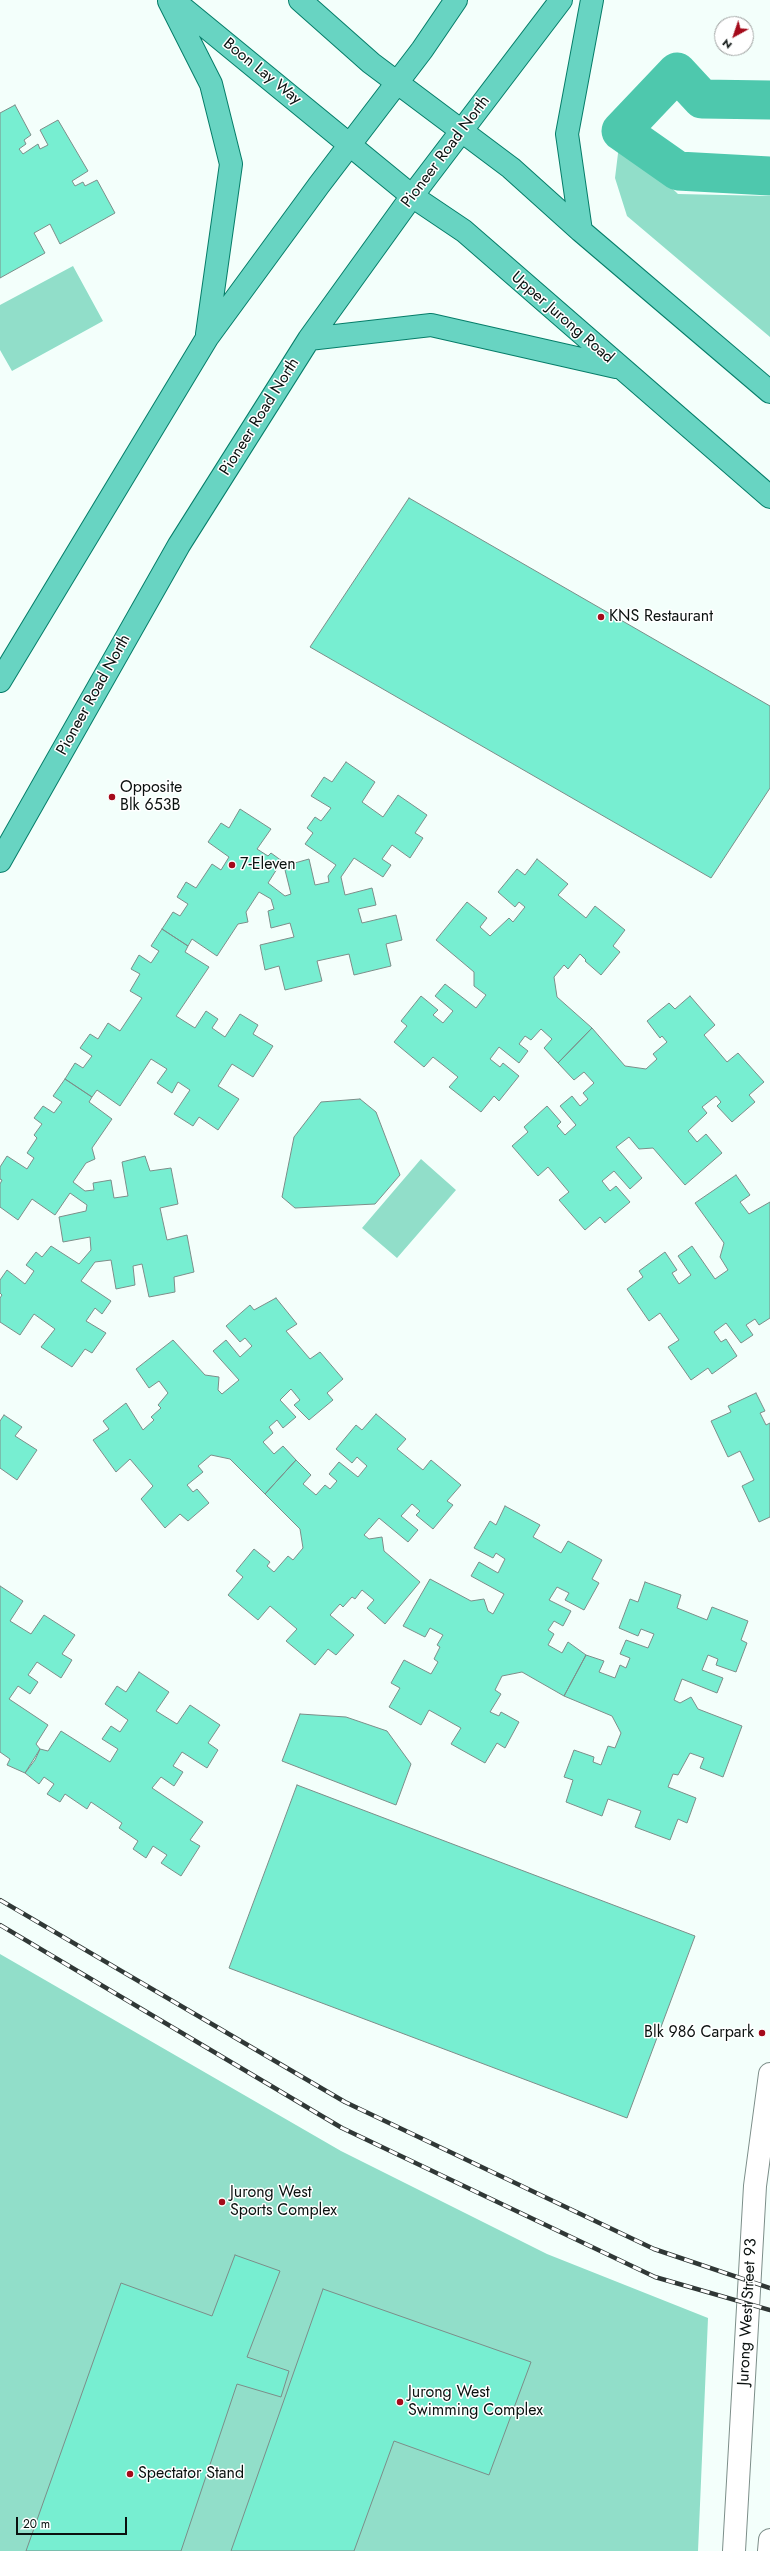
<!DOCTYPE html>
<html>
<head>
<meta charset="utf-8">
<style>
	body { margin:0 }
	#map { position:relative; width:770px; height:2551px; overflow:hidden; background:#f3fffb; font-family:Jost,sans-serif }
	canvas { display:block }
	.north { position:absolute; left:714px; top:16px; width:40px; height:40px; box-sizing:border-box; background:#fff; border:1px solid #9da09f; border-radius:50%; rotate:220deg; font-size:11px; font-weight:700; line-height:16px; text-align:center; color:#0a110f }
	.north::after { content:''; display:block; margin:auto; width:14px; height:18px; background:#a40a1a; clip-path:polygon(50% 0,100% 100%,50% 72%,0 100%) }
	.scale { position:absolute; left:16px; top:2517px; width:111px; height:18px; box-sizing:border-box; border:2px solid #0a110f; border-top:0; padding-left:5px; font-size:12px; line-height:14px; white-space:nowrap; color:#0a110f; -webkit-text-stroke:3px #fff; paint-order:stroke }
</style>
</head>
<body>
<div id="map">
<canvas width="770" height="2551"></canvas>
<div class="north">N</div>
<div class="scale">20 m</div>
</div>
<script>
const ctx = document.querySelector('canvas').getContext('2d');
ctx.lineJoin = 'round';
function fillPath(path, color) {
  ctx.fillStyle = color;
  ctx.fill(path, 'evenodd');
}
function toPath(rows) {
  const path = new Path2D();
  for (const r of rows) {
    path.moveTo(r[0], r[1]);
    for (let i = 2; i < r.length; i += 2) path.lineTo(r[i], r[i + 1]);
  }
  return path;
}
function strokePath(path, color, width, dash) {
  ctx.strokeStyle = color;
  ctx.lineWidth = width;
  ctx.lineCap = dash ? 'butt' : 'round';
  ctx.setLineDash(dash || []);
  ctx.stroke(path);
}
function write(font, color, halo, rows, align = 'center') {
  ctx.font = font + ' Jost,sans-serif';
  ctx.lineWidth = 3;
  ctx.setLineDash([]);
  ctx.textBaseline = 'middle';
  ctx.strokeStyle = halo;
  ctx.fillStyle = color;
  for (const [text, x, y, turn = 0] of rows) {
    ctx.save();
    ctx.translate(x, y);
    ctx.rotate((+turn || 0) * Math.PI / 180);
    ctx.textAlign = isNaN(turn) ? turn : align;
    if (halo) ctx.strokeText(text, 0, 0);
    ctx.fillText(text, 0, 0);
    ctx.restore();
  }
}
fillPath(toPath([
	[620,137,678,194,770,196,770,337,627,216,615,178],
	[73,266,103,321,12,371,0,350,0,305],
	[421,1159,456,1190,397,1258,362,1228],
	[0,1954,341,2151,547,2254,708,2318,698,2551,0,2551]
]), '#91dec9');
strokePath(toPath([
	[770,100,702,99,677,72,621,131,678,171,770,176]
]), '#4ec8ad', 39);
const building = toPath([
	[15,105,31,135,24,140,26,144,19,149,23,154,38,144,40,149,48,145,40,130,58,120,88,171,72,181,75,186,83,182,85,186,97,180,115,213,60,244,50,224,34,233,45,253,0,278,0,113,15,105],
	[409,498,770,706,770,788,711,878,310,647,409,498],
	[346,762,375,782,362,802,383,817,398,795,427,815,415,833,423,838,410,858,392,845,382,859,391,865,383,877,354,858,341,877,345,895,372,888,376,905,358,909,362,923,396,915,402,940,386,944,391,966,354,975,349,954,317,961,322,981,285,990,279,966,265,970,260,945,294,937,290,923,271,928,268,911,274,909,271,899,259,892,246,912,248,922,238,924,217,956,192,939,188,946,162,929,173,912,180,916,188,904,177,897,186,882,196,888,212,864,221,870,229,857,208,842,221,823,229,828,240,809,271,829,257,849,268,856,271,853,282,861,268,883,285,896,291,894,284,866,309,859,315,885,329,882,328,876,336,865,305,844,313,833,307,828,315,817,321,821,331,808,311,796,324,777,332,782,346,762],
	[537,859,568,884,558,895,586,918,595,906,625,930,613,946,620,952,601,975,585,961,586,960,580,954,568,969,564,965,554,977,557,997,592,1028,558,1063,544,1048,552,1039,541,1029,531,1040,525,1036,519,1044,528,1051,519,1063,499,1047,490,1059,500,1067,503,1063,519,1076,499,1101,494,1096,481,1112,449,1087,458,1077,433,1057,424,1067,394,1042,407,1026,401,1021,421,996,438,1010,433,1015,443,1023,453,1011,435,996,445,984,476,1008,486,995,474,986,474,972,436,940,467,902,487,918,480,927,490,936,509,918,513,922,525,907,519,902,515,907,498,892,517,869,525,875,537,859],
	[162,929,188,946,185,952,209,967,176,1016,195,1028,206,1011,218,1019,212,1028,225,1037,240,1014,258,1025,253,1034,273,1046,253,1077,232,1064,218,1086,239,1099,218,1130,199,1117,193,1126,174,1114,190,1090,178,1082,172,1093,157,1083,167,1069,151,1059,120,1106,97,1090,92,1097,65,1079,75,1063,83,1068,92,1056,80,1048,90,1034,98,1039,108,1023,120,1031,142,998,130,991,140,974,131,969,139,955,151,963,159,951,151,946,162,929],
	[690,996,715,1025,704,1035,727,1062,738,1053,764,1082,749,1095,755,1102,732,1122,717,1106,721,1102,716,1096,702,1107,707,1113,688,1131,697,1142,706,1134,722,1153,685,1185,653,1148,639,1149,629,1137,616,1147,642,1178,630,1189,614,1171,602,1181,610,1191,616,1186,630,1202,605,1223,600,1217,585,1230,559,1200,569,1192,548,1167,538,1176,512,1146,528,1132,524,1127,547,1106,561,1122,557,1126,565,1135,576,1125,560,1106,572,1096,580,1106,588,1099,583,1093,594,1083,584,1072,574,1080,558,1063,592,1028,625,1066,646,1069,657,1059,653,1054,667,1042,662,1036,660,1038,647,1021,669,1003,675,1009,690,996],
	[65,1079,92,1097,89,1102,112,1119,92,1148,95,1159,86,1163,73,1182,85,1191,94,1190,93,1183,111,1180,114,1198,128,1196,122,1162,145,1156,150,1171,171,1168,178,1204,160,1208,167,1240,187,1235,194,1272,174,1277,175,1292,149,1297,142,1264,133,1266,135,1285,116,1289,111,1260,95,1262,81,1281,111,1301,102,1314,95,1308,86,1321,106,1333,92,1353,85,1349,72,1367,41,1347,55,1329,34,1314,20,1335,0,1322,0,1298,2,1295,0,1293,0,1280,7,1270,25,1284,34,1271,26,1265,36,1252,42,1257,51,1246,79,1264,91,1250,90,1237,63,1242,59,1217,86,1211,87,1205,70,1193,55,1215,32,1199,18,1220,0,1207,0,1184,2,1180,0,1179,0,1167,7,1156,27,1169,34,1158,27,1153,37,1138,34,1135,42,1124,34,1118,43,1106,54,1113,62,1102,53,1096,65,1079],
	[360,1099,376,1112,400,1175,375,1204,295,1208,282,1197,294,1137,321,1102,360,1099],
	[736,1175,750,1195,740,1202,749,1214,770,1202,770,1318,759,1325,755,1319,746,1325,753,1335,741,1343,726,1323,714,1332,721,1342,726,1339,737,1356,712,1374,708,1368,691,1380,668,1347,679,1340,660,1313,649,1321,627,1289,643,1277,639,1271,665,1252,677,1270,672,1273,679,1284,691,1275,678,1256,692,1246,715,1279,728,1270,720,1257,724,1243,695,1203,736,1175],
	[276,1298,297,1324,286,1331,310,1359,320,1352,343,1379,327,1393,333,1400,309,1420,294,1405,300,1400,291,1389,280,1400,296,1417,283,1428,277,1420,269,1427,273,1433,263,1442,274,1454,283,1446,296,1460,265,1494,230,1459,211,1455,198,1466,203,1472,187,1485,193,1492,197,1489,209,1503,188,1521,180,1514,165,1528,141,1499,153,1486,130,1459,116,1472,93,1440,109,1429,103,1421,126,1403,143,1430,154,1420,151,1417,161,1408,158,1405,168,1393,159,1381,149,1388,136,1369,173,1340,205,1375,219,1377,218,1390,222,1394,239,1380,213,1351,226,1340,240,1357,252,1346,245,1338,240,1342,226,1326,250,1305,254,1310,276,1298],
	[756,1393,765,1411,760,1413,766,1425,770,1423,770,1517,759,1522,742,1486,754,1480,740,1451,728,1457,711,1421,731,1412,728,1406,756,1393],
	[376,1414,406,1439,397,1449,423,1470,431,1460,461,1485,447,1501,453,1505,433,1529,416,1515,420,1511,412,1504,401,1516,418,1530,408,1542,379,1518,364,1535,369,1539,382,1537,384,1551,420,1582,385,1624,367,1608,374,1600,362,1590,355,1599,352,1597,343,1607,340,1604,330,1615,354,1635,336,1655,328,1649,315,1665,286,1641,297,1629,270,1606,258,1620,228,1595,243,1577,236,1571,254,1549,270,1562,267,1566,274,1572,288,1556,293,1560,303,1548,300,1529,265,1494,296,1460,311,1475,303,1484,316,1495,325,1485,330,1489,337,1481,329,1474,339,1462,358,1477,367,1466,357,1457,352,1463,336,1449,356,1425,362,1430,376,1414],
	[4,1415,22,1427,15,1436,37,1450,17,1480,0,1468,0,1421,4,1415],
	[505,1506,540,1525,533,1537,561,1553,568,1541,602,1560,592,1579,599,1583,584,1610,565,1600,569,1593,557,1587,549,1600,571,1611,563,1626,554,1621,548,1630,554,1634,548,1645,562,1653,568,1642,586,1655,564,1696,522,1672,502,1676,495,1690,501,1694,490,1712,499,1716,501,1712,519,1722,505,1748,497,1743,485,1763,451,1744,461,1728,429,1710,421,1725,389,1707,400,1688,391,1683,404,1660,431,1674,438,1662,434,1659,440,1647,437,1645,443,1635,430,1628,425,1637,403,1626,430,1579,471,1601,484,1599,488,1611,493,1614,504,1594,471,1576,479,1562,498,1573,505,1559,496,1553,493,1558,474,1548,490,1521,496,1525,505,1506],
	[645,1582,681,1595,677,1608,707,1620,712,1607,748,1621,741,1640,747,1643,736,1672,716,1665,718,1659,708,1655,702,1670,723,1678,717,1693,682,1679,674,1700,680,1703,691,1697,698,1709,742,1726,723,1777,700,1768,704,1758,690,1753,678,1775,673,1774,668,1787,696,1798,687,1823,678,1819,670,1840,635,1827,641,1811,608,1799,602,1816,566,1802,573,1780,564,1777,574,1750,594,1757,593,1762,601,1765,608,1746,615,1748,621,1733,612,1716,564,1696,586,1655,604,1661,599,1672,615,1678,620,1665,626,1668,630,1658,620,1654,626,1640,648,1648,654,1634,641,1629,638,1636,619,1628,630,1599,638,1602,645,1582],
	[0,1586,23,1601,10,1621,31,1634,44,1615,75,1635,62,1654,72,1660,61,1678,37,1662,28,1675,38,1682,30,1694,18,1686,9,1699,48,1725,36,1744,40,1749,35,1760,25,1773,7,1765,10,1759,0,1752,0,1586],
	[139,1672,169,1692,156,1711,177,1724,190,1705,220,1725,208,1743,218,1750,207,1768,182,1752,173,1766,183,1772,174,1786,161,1777,152,1788,203,1822,190,1840,200,1846,181,1876,161,1863,167,1855,153,1846,146,1858,133,1849,138,1841,119,1828,122,1823,91,1802,87,1809,65,1794,60,1802,47,1794,54,1784,44,1777,39,1784,25,1773,40,1749,48,1751,61,1731,110,1762,118,1749,102,1739,111,1726,120,1732,128,1720,105,1704,117,1686,126,1692,139,1672],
	[300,1714,346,1717,387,1731,411,1764,396,1805,282,1761,300,1714],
	[297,1785,695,1936,627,2118,229,1968,297,1785],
	[235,2255,280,2271,247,2357,289,2371,281,2397,237,2384,181,2551,26,2551,121,2283,212,2316,235,2255],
	[323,2289,531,2362,489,2475,394,2441,354,2551,231,2551,323,2289]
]);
fillPath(building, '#77eed1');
strokePath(building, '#7c8e89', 1);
const minor = toPath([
	[734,2551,755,2186,770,2074],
	[769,2551,770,2540]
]);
const primary = toPath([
	[173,0,412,196,464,231,770,497],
	[300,0,371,63,511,168,581,231,770,392],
	[169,1,211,84,231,164,207,334],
	[581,231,567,134,592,0],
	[309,339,431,325,616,367],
	[0,681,207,338,319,185,422,50,456,0],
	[0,861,179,545,309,339,412,196,561,0]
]);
strokePath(minor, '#7c8e89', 24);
strokePath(primary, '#067d69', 24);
strokePath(minor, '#fff', 22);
strokePath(primary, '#68d4c2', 22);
const rail = toPath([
	[0,1900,345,2102,654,2249,770,2288],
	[0,1925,342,2128,655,2277,770,2310]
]);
strokePath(rail, '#303836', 4.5);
strokePath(rail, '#fff', 3, [9]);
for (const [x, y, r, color] of [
	[601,617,4,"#a40a1a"],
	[112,797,4,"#a40a1a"],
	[232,865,4,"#a40a1a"],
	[762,2033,4,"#a40a1a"],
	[222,2202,4,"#a40a1a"],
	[400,2402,4,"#a40a1a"],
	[130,2474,4,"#a40a1a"]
]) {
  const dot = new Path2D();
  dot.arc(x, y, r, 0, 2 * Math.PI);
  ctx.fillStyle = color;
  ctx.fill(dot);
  strokePath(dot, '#fff', 1.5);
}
write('16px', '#0a110f', '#fff', [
	["Boon Lay Way",262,72,39],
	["Pioneer Road North",446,152,-53],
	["Upper Jurong Road",562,318,41],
	["Pioneer Road North",260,417,-58],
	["Pioneer Road North",94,695,-61],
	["Jurong West Street 93",748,2312,-87]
]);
write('16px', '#0a110f', '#fff', [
	["KNS Restaurant",609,617],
	["Opposite",120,788],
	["Blk 653B",120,806],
	["7-Eleven",240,865],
	["Blk 986 Carpark",754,2033,"right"],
	["Jurong West",230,2193],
	["Sports Complex",230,2211],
	["Jurong West",408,2393],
	["Swimming Complex",408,2411],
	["Spectator Stand",138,2474]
], 'left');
</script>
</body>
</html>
